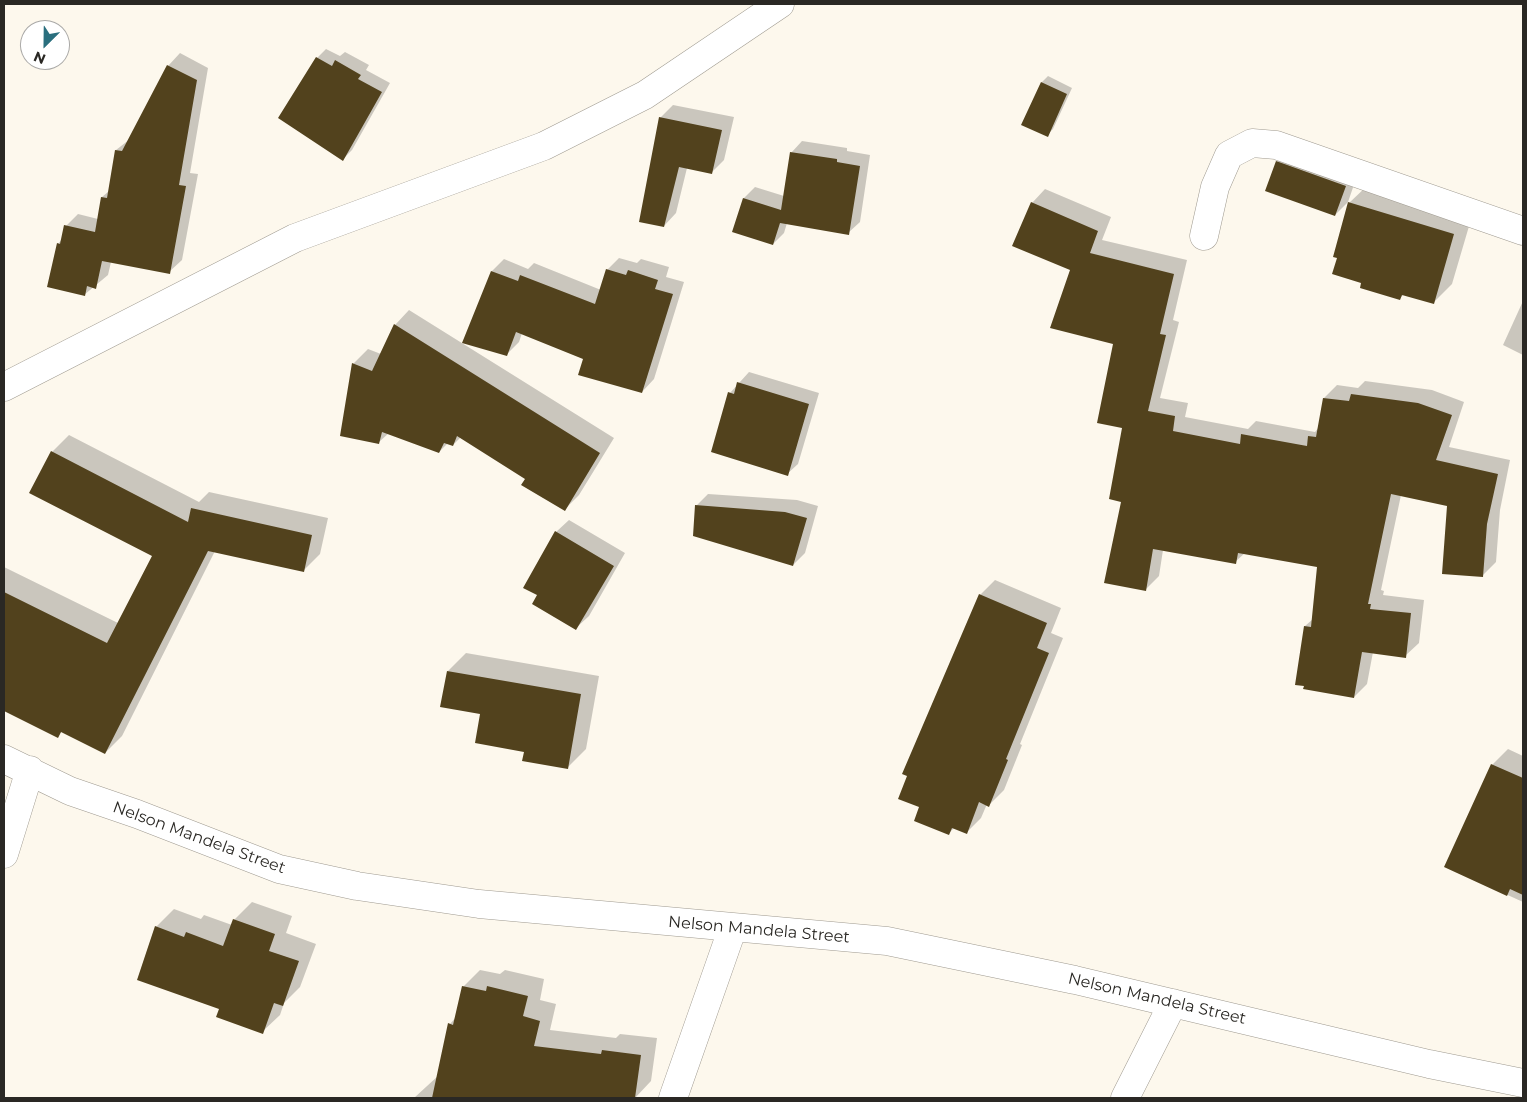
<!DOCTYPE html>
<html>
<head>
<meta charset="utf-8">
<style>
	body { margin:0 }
	#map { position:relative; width:1527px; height:1102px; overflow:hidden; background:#fdf8ed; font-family:Montserrat,sans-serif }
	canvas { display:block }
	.frame { position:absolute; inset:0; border:5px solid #2a2824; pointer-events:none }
	.north { position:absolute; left:20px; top:20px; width:50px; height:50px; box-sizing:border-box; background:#fff; border:1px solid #aaa9a7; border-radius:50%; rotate:203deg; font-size:14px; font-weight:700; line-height:20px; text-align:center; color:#2a2824 }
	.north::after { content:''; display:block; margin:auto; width:18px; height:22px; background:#2a6f7e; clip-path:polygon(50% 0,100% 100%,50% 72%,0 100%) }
</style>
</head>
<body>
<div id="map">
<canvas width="1527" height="1102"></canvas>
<div class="frame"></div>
<div class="north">N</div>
</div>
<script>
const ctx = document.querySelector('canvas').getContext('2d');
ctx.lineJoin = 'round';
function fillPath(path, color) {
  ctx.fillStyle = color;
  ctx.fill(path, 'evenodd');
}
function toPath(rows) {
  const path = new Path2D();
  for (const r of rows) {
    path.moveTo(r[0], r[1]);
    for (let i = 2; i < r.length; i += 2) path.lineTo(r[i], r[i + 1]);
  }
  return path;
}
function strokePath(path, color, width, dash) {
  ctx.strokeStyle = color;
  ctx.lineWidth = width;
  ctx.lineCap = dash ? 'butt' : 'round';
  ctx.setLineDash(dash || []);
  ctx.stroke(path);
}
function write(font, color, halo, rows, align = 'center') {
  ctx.font = font + ' Montserrat,sans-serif';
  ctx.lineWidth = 5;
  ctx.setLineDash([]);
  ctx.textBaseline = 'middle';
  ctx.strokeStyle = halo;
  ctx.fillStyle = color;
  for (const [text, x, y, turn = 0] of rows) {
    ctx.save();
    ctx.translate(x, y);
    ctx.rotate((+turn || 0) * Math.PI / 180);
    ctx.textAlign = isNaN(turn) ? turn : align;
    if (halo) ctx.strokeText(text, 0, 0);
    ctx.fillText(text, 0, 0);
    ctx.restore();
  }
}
fillPath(toPath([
	[326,49,340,56,345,52,369,65,366,70,390,83,352,150,343,159,317,58],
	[180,53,208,68,190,173,198,174,182,260,169,272,111,262,108,275,84,295,58,244,62,239,66,226,78,214,98,219,102,197,109,191,116,150,130,139,168,66],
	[1048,76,1072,88,1053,129,1047,135,1042,82],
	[673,105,734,117,724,160,711,173,687,168,676,213,664,226,660,118],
	[802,141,847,148,847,151,870,155,860,222,848,233,787,223,784,233,773,244,733,231,744,198,755,187,784,196,791,153],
	[1289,149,1358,173,1348,202,1335,215,1277,162],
	[1368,185,1472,216,1452,284,1433,303,1404,294,1400,298,1363,282,1338,257,1349,203],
	[1045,189,1111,217,1102,240,1187,260,1173,320,1179,322,1160,398,1188,403,1185,417,1248,429,1256,421,1315,432,1319,427,1324,398,1337,385,1358,388,1365,381,1432,390,1464,402,1449,447,1510,460,1500,510,1496,562,1482,576,1448,505,1401,495,1381,590,1384,591,1383,595,1424,600,1419,643,1405,656,1373,652,1367,684,1354,697,1305,626,1313,619,1318,565,1245,553,1235,562,1163,550,1159,576,1145,590,1123,501,1124,427,1114,343,1032,203],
	[619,258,637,263,641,259,669,267,666,277,684,282,654,379,642,392,584,358,522,333,519,342,507,354,492,271,504,259,528,269,534,263,601,290,607,270],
	[1523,301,1523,355,1503,345],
	[409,310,614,438,579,495,564,510,527,478,461,437,453,445,448,443,439,452,389,433,379,442,353,364,368,349,381,354,395,325],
	[749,372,819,393,798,464,787,474,730,393],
	[69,435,199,502,209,492,328,518,320,554,303,571,215,551,122,736,105,753,62,731,58,736,4,710,4,567,118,623,153,555,52,452],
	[708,494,797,500,818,506,805,553,793,565,696,506],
	[569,520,625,553,589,616,576,628,538,595,556,532],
	[995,580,1061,608,1051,633,1063,638,1020,744,1022,745,1004,790,989,805,987,804,981,818,966,833,954,828,948,834,980,595],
	[466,653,599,676,586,749,567,768,525,751,481,713,448,671],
	[1508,749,1523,756,1523,902,1446,867,1492,765],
	[252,902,292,916,286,933,316,944,300,987,284,1003,280,1015,262,1032,220,1008,156,927,174,909,201,919,204,915,232,925,234,920],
	[480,970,500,974,505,970,544,979,540,1000,556,1004,550,1030,616,1038,620,1034,657,1038,651,1081,635,1098,414,1098,439,1075,450,1024,456,1017,463,987]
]), '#0003');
fillPath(toPath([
	[316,57,332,66,335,60,361,75,358,79,382,92,343,161,278,118],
	[167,65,197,80,179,185,186,186,170,274,102,261,96,289,87,286,85,296,47,287,57,243,60,244,64,225,95,232,101,197,107,198,115,150,122,151],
	[1041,82,1067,94,1048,137,1021,125],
	[659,117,722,130,712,174,679,167,664,227,639,222],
	[790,152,837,159,837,162,860,166,849,235,780,223,773,245,732,232,743,198,781,210],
	[1276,161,1346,186,1335,216,1265,191],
	[1031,202,1098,231,1090,253,1174,274,1160,334,1166,335,1148,411,1175,416,1173,431,1240,444,1241,434,1307,446,1308,436,1316,437,1323,398,1349,401,1351,394,1418,403,1452,415,1436,460,1498,474,1487,524,1483,577,1442,574,1447,506,1391,494,1368,604,1371,604,1370,609,1411,613,1406,658,1362,652,1354,698,1303,689,1304,686,1295,685,1304,626,1311,627,1317,567,1238,553,1236,564,1153,549,1146,591,1104,583,1121,502,1109,499,1122,428,1097,423,1113,344,1050,328,1070,270,1012,246],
	[1348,202,1454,234,1434,304,1402,295,1400,300,1360,288,1361,283,1332,274,1337,258,1333,257],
	[606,269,626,275,628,270,658,280,655,289,673,294,642,393,578,375,583,359,516,332,507,356,462,343,491,271,518,281,520,275,595,304],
	[394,324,600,453,565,511,521,485,525,479,457,436,453,446,444,443,439,453,382,432,379,444,340,436,352,363,372,371],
	[737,382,809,404,788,476,711,452,728,392,734,394],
	[51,451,188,522,191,508,312,535,304,572,208,551,105,754,61,732,58,738,4,711,4,592,107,643,152,556,29,493],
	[695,505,785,512,807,518,793,566,693,536],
	[555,531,614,566,576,630,532,604,537,595,523,588],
	[979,594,1047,623,1037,648,1049,653,1006,759,1008,760,989,807,979,802,967,834,952,828,949,835,914,821,919,807,898,799,907,776,902,774],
	[447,671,581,694,568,769,522,761,524,752,475,743,480,714,440,707],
	[1491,764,1523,778,1523,895,1510,889,1507,896,1444,867],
	[233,919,275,934,269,951,299,961,283,1006,274,1003,263,1034,216,1017,219,1009,137,980,155,926,184,937,186,932,223,946],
	[462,986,486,991,487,986,528,996,523,1016,540,1021,534,1046,601,1054,602,1050,641,1055,635,1098,432,1098,448,1023,453,1025]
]), '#52421d');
const minor = toPath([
	[1204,236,1215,187,1229,155,1252,143,1276,145,1523,231],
	[4,387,295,238,544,146,645,95,780,4],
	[4,759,70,791,137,814,279,869,357,886,479,904,887,941,1075,980,1429,1064,1523,1083],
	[4,854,30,770],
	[673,1098,733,927],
	[1125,1098,1173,1003]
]);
strokePath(minor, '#9f9a90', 29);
strokePath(minor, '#fff', 28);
write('16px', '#2a2824', '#fff', [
	["Nelson Mandela Street",199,838,20],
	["Nelson Mandela Street",759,930,5],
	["Nelson Mandela Street",1157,999,13]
]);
</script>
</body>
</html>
